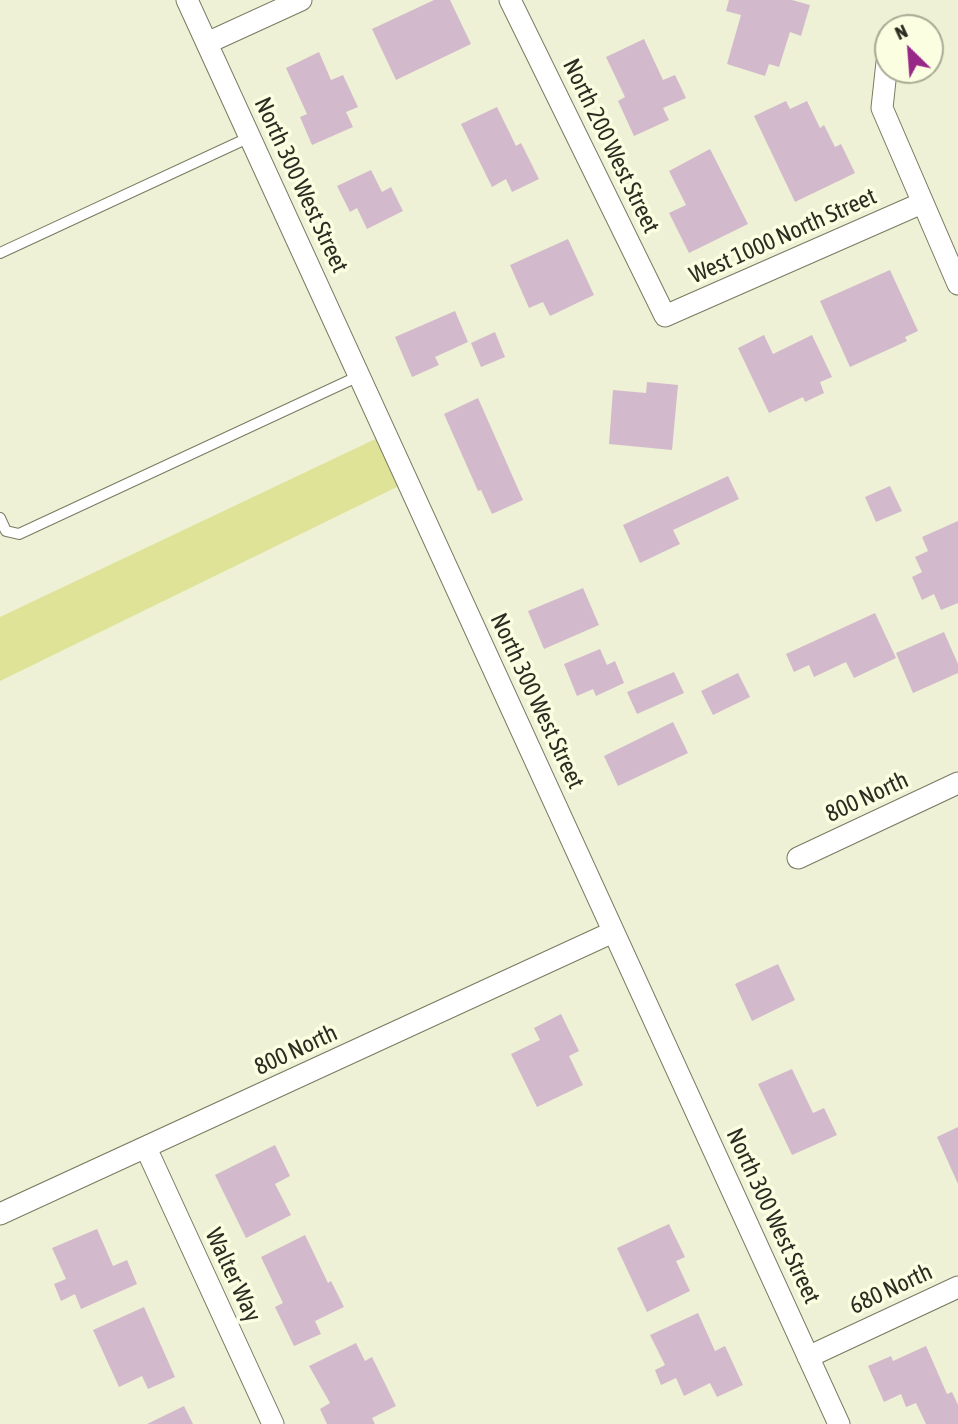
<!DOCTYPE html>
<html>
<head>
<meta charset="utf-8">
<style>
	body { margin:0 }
	#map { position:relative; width:958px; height:1424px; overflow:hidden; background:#eef1d5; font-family:"Asap Condensed",sans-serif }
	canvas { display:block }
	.north { position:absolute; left:874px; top:14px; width:70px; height:70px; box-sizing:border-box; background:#fcfee2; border:2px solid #a9aa95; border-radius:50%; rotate:335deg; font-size:19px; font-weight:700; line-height:28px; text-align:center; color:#2c2d22 }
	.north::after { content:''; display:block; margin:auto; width:24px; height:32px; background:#982887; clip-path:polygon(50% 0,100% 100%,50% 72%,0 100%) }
</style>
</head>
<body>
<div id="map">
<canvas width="958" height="1424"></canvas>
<div class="north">N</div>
</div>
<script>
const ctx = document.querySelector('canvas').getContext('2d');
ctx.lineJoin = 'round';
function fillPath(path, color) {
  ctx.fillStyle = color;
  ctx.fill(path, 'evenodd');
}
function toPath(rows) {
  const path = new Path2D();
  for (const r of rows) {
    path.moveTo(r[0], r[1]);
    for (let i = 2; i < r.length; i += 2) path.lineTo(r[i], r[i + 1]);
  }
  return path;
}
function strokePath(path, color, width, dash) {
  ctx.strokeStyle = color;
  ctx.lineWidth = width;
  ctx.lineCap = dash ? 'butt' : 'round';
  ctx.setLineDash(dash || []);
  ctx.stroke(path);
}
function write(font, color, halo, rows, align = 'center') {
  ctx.font = font + ' "Asap Condensed",sans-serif';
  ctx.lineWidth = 7;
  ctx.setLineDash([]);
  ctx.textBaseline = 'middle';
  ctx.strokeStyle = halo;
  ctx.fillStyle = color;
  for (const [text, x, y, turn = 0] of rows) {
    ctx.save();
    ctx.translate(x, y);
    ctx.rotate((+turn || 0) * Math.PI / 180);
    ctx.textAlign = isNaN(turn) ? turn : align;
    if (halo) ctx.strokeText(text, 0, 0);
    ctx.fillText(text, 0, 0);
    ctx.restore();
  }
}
fillPath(toPath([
	[386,434,407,482,0,681,0,617]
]), '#dee397');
fillPath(toPath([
	[434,0,450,0,471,44,396,80,372,29],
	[729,0,792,0,810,5,801,36,790,32,779,67,769,64,765,76,727,64,741,15,726,11],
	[644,39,663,80,675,75,686,98,663,108,669,120,634,136,618,101,625,97,606,57],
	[319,52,331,80,343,75,358,107,346,112,353,127,312,145,300,117,307,114,286,68],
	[786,101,790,109,807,101,820,128,824,125,835,147,841,144,855,173,795,202,754,116],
	[497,107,516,146,521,143,539,179,512,192,506,179,492,187,461,124],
	[710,149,748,224,689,253,669,213,686,205,669,171],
	[371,170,382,192,391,187,403,211,367,229,357,208,350,212,337,186],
	[568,239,594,295,550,316,543,302,529,308,510,265],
	[890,270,918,331,905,337,907,341,850,367,820,301],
	[455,311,468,342,435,357,439,365,412,377,395,337],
	[495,332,505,357,481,367,471,343],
	[764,335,773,354,812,335,832,377,820,382,824,393,805,402,803,397,769,413,738,348],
	[647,382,678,385,672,450,609,444,613,390,646,393],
	[478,398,523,500,492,514,481,490,478,491,444,414],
	[728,476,739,499,673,530,680,544,640,563,623,525],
	[890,486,902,511,876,522,865,497],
	[958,521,958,603,941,610,934,594,922,600,912,577,922,572,915,557,928,551,922,537],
	[583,588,599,625,544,649,528,611],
	[875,613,896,658,854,678,846,662,814,677,809,665,794,672,786,654],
	[944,632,958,664,958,673,913,693,896,653],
	[600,649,607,665,615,661,624,683,596,696,593,689,577,696,564,664],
	[674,672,684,693,637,714,627,692],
	[738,673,750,697,713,715,701,691],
	[673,722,688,753,618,786,604,756],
	[778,964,795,1000,752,1021,735,984],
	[561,1014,579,1051,569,1056,583,1085,537,1107,511,1054,540,1040,534,1028],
	[792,1069,813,1113,824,1108,837,1135,792,1155,758,1084],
	[958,1127,958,1184,937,1137],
	[275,1145,290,1176,275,1184,291,1215,246,1238,215,1175],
	[669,1224,685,1257,676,1261,690,1291,647,1312,617,1248],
	[97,1229,113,1266,127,1260,137,1284,81,1309,75,1294,61,1301,54,1284,66,1279,52,1248],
	[305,1235,328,1283,331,1281,344,1307,315,1321,321,1334,294,1346,275,1307,283,1303,261,1257],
	[144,1307,175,1377,148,1389,142,1376,119,1387,93,1330],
	[698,1313,715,1351,725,1346,743,1385,717,1397,710,1383,684,1396,676,1378,661,1385,655,1370,665,1365,650,1335],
	[356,1343,365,1361,372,1357,396,1406,372,1418,375,1424,327,1424,320,1409,330,1403,309,1366],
	[926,1346,947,1394,952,1392,958,1405,958,1424,926,1424,916,1403,906,1407,901,1394,884,1402,868,1366,891,1356,893,1361],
	[184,1406,193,1424,147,1424]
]), '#d2bacc');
const lane = toPath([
	[0,253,250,137],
	[0,518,6,531,19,534,359,376]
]);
const street = toPath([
	[187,0,839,1424],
	[510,0,665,316,922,203],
	[207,43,301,0],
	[887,62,882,108,958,284],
	[798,858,958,783],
	[146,1148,273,1424],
	[0,1214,613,932],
	[808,1357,958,1287]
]);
strokePath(lane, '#787a61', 12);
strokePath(street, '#787a61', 23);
strokePath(lane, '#fff', 10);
strokePath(street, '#fff', 21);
write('24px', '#2c2d22', '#fcfee2', [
	["North 200 West Street",611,146,64],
	["North 300 West Street",301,185,65],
	["West 1000 North Street",783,236,-24],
	["North 300 West Street",537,701,65],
	["800 North",867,797,-25],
	["800 North",296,1050,-25],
	["North 300 West Street",773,1216,65],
	["Walter Way",233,1275,65],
	["680 North",891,1289,-25]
]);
</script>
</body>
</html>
